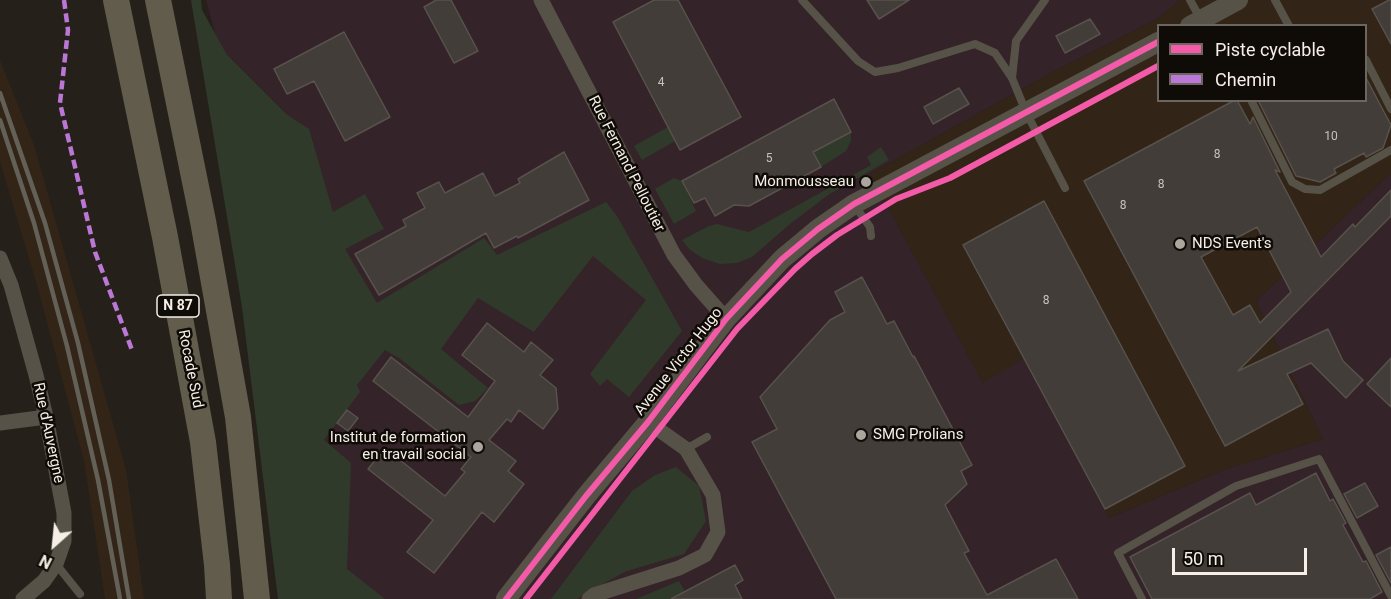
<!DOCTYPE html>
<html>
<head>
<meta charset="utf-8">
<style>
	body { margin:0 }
	#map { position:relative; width:1391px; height:599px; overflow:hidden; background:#26201a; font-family:Roboto,sans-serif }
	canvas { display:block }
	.legend { position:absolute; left:1157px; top:24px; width:210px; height:78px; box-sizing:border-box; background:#0f0b06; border:2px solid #6b6660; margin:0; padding:8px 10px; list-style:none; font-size:18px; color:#f6eee7 }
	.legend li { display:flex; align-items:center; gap:12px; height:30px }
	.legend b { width:30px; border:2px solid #6b6660 }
	.north { position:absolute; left:24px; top:515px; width:60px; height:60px; -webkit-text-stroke:4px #0f0b06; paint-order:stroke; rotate:207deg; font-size:16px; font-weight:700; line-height:24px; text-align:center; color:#f6eee7 }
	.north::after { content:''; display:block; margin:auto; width:21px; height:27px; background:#f6eee7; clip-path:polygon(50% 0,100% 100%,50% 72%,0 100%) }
	.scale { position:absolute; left:1172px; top:548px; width:135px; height:27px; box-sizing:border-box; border:3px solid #f6eee7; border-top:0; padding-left:8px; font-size:18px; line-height:21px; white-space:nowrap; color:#f6eee7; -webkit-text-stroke:4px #0f0b06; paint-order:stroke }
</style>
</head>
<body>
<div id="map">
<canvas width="1391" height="599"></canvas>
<ul class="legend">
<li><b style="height:8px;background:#f35aa7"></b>Piste cyclable</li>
<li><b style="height:8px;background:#ba77d6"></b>Chemin</li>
</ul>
<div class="north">N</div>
<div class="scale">50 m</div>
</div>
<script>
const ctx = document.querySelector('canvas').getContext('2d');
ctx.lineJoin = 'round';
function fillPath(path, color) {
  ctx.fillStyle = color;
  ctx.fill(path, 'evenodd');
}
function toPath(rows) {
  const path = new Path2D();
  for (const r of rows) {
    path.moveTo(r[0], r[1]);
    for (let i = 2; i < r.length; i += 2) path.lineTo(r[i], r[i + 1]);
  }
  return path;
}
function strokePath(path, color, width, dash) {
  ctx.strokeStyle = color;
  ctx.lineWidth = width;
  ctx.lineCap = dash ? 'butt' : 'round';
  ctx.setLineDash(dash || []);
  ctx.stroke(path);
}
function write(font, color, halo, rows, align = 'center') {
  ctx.font = font + ' Roboto,sans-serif';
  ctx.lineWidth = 5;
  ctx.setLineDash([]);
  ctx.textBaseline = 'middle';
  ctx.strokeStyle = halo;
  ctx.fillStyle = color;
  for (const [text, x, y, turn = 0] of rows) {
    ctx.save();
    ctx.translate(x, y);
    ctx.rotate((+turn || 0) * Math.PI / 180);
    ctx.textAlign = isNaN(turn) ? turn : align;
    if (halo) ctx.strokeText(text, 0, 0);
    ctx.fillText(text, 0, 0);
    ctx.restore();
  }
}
fillPath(toPath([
	[1180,0,1391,0,1391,173,1256,301,1323,439,1226,469,1109,518,1024,359,983,384,870,174,1047,75,1157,19],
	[1158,26,1366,26,1366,100,1158,100],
	[0,60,34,145,126,469,144,599,105,599,84,461,37,285,0,162]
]), '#322416');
fillPath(toPath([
	[206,0,1180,0,1157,19,1047,75,870,174,983,383,1024,358,1109,518,1226,469,1323,439,1256,301,1391,173,1391,599,337,599,322,428]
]), '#342328');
fillPath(toPath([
	[191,0,201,0,202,10,227,55,286,114,309,129,333,212,365,194,384,229,345,249,377,303,484,238,497,255,606,202,617,216,682,331,629,397,607,379,600,386,590,374,646,300,593,256,534,332,478,298,441,349,488,388,475,401,459,405,399,358,385,350,357,385,360,392,324,440,351,463,347,569,385,599,278,599,242,307],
	[668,127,675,141,642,160,634,146],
	[851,132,851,141,846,151,821,167,813,152],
	[881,147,889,160,828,195,790,224,752,257,737,263,720,264,702,258,689,249,682,240,709,226,717,224,749,232,871,165,867,157],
	[674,178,682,181,696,211,674,224,655,189],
	[676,467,699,486,706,521,684,554,624,572,577,599,551,599,632,491,655,475],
	[679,581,689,599,636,599]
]), '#303a2b');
const building = toPath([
	[436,0,451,0,478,51,454,63,424,7,436,0],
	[654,0,678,0,741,117,680,150,613,22,654,0],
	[867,0,909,0,879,19,867,0],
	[1389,0,1391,0,1391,44,1372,9,1389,0],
	[1090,19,1100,34,1065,53,1056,36,1090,19],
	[344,32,390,117,345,141,314,81,287,94,274,69,344,32],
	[1365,76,1391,125,1383,148,1366,157,1364,153,1334,169,1336,173,1320,182,1296,176,1258,100,1365,100,1365,76],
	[959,88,969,104,933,124,924,107,959,88],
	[834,99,851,132,813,152,821,167,749,206,734,205,715,216,705,198,694,203,682,181,834,99],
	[1235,100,1237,100,1250,124,1253,117,1280,172,1275,170,1321,257,1353,224,1355,227,1391,190,1391,216,1238,371,1328,329,1343,361,1363,380,1346,398,1311,363,1287,374,1303,404,1225,446,1084,181,1235,100],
	[1257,227,1291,292,1260,323,1250,305,1233,315,1201,257,1257,227],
	[564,152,589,200,518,238,517,236,494,248,486,233,379,295,355,254,406,226,403,220,425,208,417,193,439,182,445,193,483,173,495,196,520,183,518,179,564,152],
	[1044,201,1185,466,1105,509,963,245,1044,201],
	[862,277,887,324,894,321,913,357,914,356,972,465,961,471,967,484,945,505,969,551,964,553,987,595,1056,559,1078,599,836,599,752,442,777,429,760,397,830,320,845,312,835,292,862,277],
	[487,323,524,352,531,342,553,360,540,375,556,388,558,409,543,429,519,410,511,422,507,419,489,440,516,461,508,471,524,484,494,522,482,512,434,573,407,552,433,520,368,469,385,448,445,496,465,472,461,469,471,457,373,381,391,357,468,417,495,381,462,355,487,323],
	[1391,358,1391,407,1367,384,1391,358],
	[347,410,358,418,348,431,337,423,347,410],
	[1316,473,1330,501,1333,499,1346,523,1343,525,1363,562,1366,561,1382,592,1370,599,1152,599,1130,557,1250,493,1256,505,1316,473],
	[1365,483,1378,506,1357,518,1344,494,1365,483],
	[1391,547,1391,583,1376,555,1391,547],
	[735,565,743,580,735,585,742,599,671,599,735,565]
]);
fillPath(building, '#423d38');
strokePath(building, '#58524d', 1.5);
strokePath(toPath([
	[802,0,858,61,875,72,898,68,975,44,995,53,1012,78,1026,112,1065,188],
	[1190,0,1200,18],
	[1275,0,1289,26],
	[1366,60,1391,109],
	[1012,78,1016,41,1045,0],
	[1251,100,1292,182,1305,189,1320,190,1391,150],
	[855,206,870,227,871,236],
	[686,449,707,437],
	[56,564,80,594],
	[1142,599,1118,553,1236,486,1319,459,1391,596]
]), '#565247', 8);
strokePath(toPath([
	[541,0,674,255,696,285,726,319],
	[0,258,11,285,36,375,46,417,64,513,64,541,56,564,44,581,23,599],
	[0,423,46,417],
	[589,599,594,595,679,568,705,555,718,532,713,495,686,449,648,422]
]), '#565247', 15);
strokePath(toPath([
	[1190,26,1238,0],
	[506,599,586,496,648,422,726,319,782,259,818,229,854,204,1158,42]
]), '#565247', 20);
strokePath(toPath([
	[116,0,165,237,203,442,217,565,219,599],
	[158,0,203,221,238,417,257,599]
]), '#615c4c', 26);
strokePath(toPath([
	[0,93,45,223,78,343,109,480,129,599],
	[0,120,34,223,67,346,98,480,120,599]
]), '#636058', 4.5);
strokePath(toPath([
	[64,0,68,30,60,103,95,252,132,350]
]), '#ba77d6', 4.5, [9, 4.5]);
strokePath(toPath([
	[506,599,586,496,648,422,726,319,782,259,818,229,854,204,1158,42],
	[526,599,737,329,795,269,812,254,837,235,896,199,950,178,1158,66]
]), '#f35aa7', 6);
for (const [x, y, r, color] of [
	[866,182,6,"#ada69f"],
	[1180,244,6,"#ada69f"],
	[861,435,6,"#ada69f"],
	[478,447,6,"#ada69f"]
]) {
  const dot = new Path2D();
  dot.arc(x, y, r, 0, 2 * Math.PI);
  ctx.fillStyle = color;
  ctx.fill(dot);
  strokePath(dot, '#0f0b06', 2);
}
write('12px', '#c9c2bb', null, [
	["4",661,83],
	["10",1331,137],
	["8",1217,155],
	["5",769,159],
	["8",1161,185],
	["8",1123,206],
	["8",1046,301]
]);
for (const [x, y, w] of [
	[178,306,42]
]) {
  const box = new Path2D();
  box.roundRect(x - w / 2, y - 11, w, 22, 4.5);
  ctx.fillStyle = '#0f0b06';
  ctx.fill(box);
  strokePath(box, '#f6eee7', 1.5);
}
write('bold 14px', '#f6eee7', null, [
	["N 87",178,306]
]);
write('15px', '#f6eee7', '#0f0b06', [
	["Rue Fernand Pelloutier",626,164,63],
	["Avenue Victor Hugo",679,362,-52],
	["Rocade Sud",190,369,79],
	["Rue d'Auvergne",48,433,78]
]);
write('15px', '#f6eee7', '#0f0b06', [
	["Monmousseau",854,182],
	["NDS Event's",1192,244,"left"],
	["SMG Prolians",873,435,"left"],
	["Institut de formation",466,438],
	["en travail social",466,455]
], 'right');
</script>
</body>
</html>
